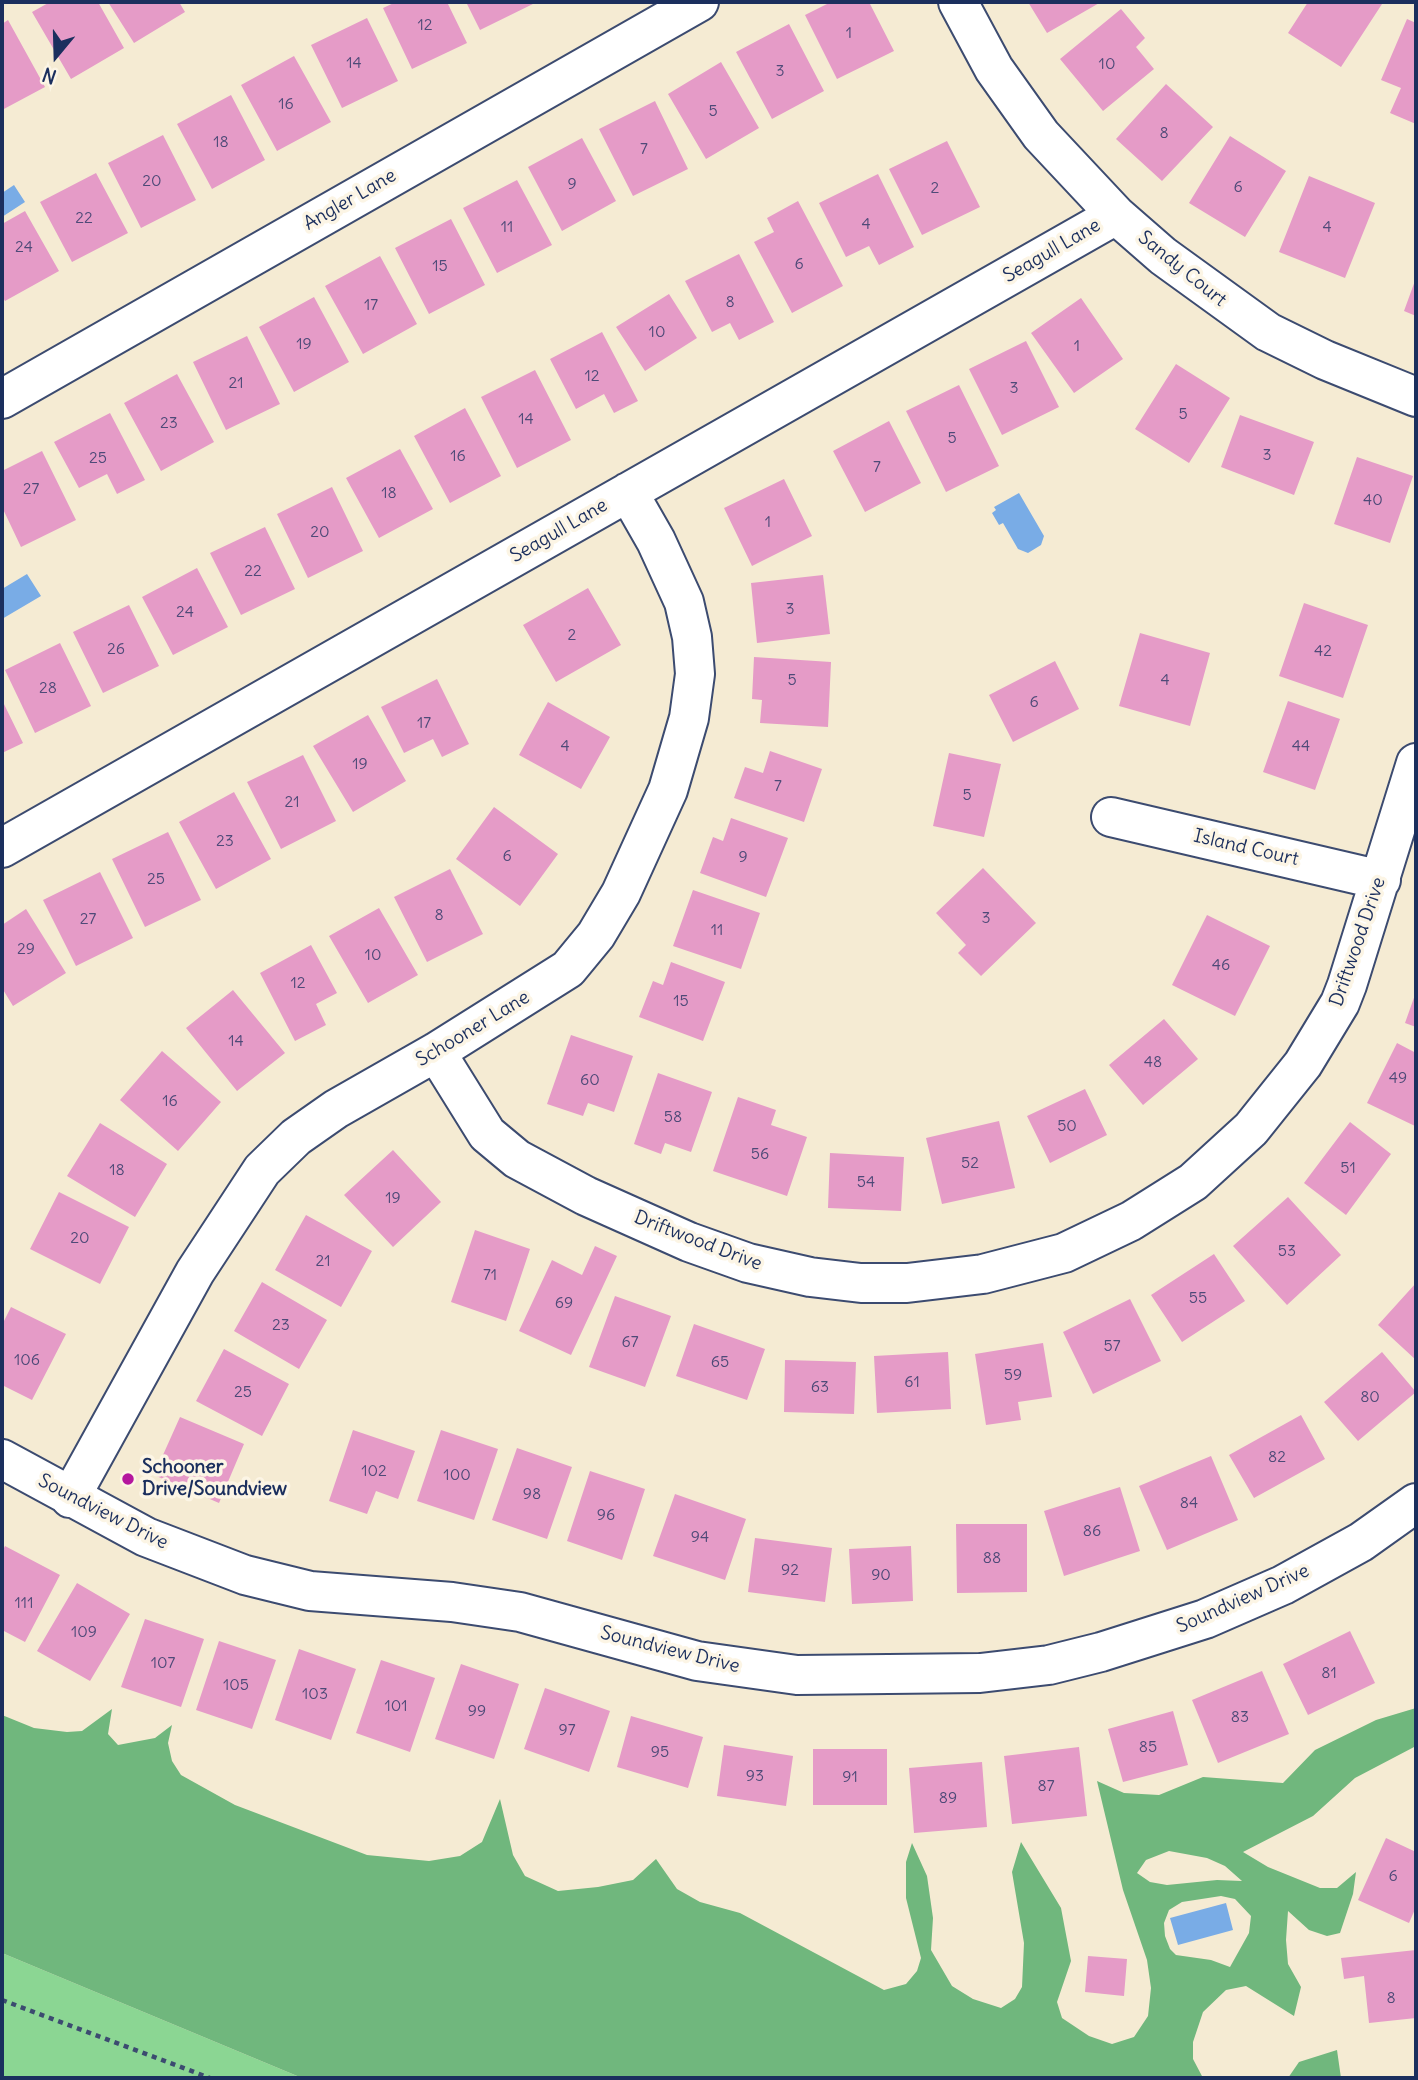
<!DOCTYPE html>
<html>
<head>
<meta charset="utf-8">
<style>
	body { margin:0 }
	#map { position:relative; width:1418px; height:2080px; overflow:hidden; background:#f5ebd3; font-family:Delius,sans-serif }
	canvas { display:block }
	.frame { position:absolute; inset:0; border:4px solid #1b2f5e; pointer-events:none }
	.north { position:absolute; left:21px; top:21px; width:70px; height:70px; -webkit-text-stroke:5px #fcf5e5; paint-order:stroke; rotate:199deg; font-size:19px; font-weight:700; line-height:28px; text-align:center; color:#1b2f5e }
	.north::after { content:''; display:block; margin:auto; width:24px; height:32px; background:#1b2f5e; clip-path:polygon(50% 0,100% 100%,50% 72%,0 100%) }
</style>
</head>
<body>
<div id="map">
<canvas width="1418" height="2080"></canvas>
<div class="frame"></div>
<div class="north">N</div>
</div>
<script>
const ctx = document.querySelector('canvas').getContext('2d');
ctx.lineJoin = 'round';
function fillPath(path, color) {
  ctx.fillStyle = color;
  ctx.fill(path, 'evenodd');
}
function toPath(rows) {
  const path = new Path2D();
  for (const r of rows) {
    path.moveTo(r[0], r[1]);
    for (let i = 2; i < r.length; i += 2) path.lineTo(r[i], r[i + 1]);
  }
  return path;
}
function strokePath(path, color, width, dash) {
  ctx.strokeStyle = color;
  ctx.lineWidth = width;
  ctx.lineCap = dash ? 'butt' : 'round';
  ctx.setLineDash(dash || []);
  ctx.stroke(path);
}
function write(font, color, halo, rows, align = 'center') {
  ctx.font = font + ' Delius,sans-serif';
  ctx.lineWidth = 7;
  ctx.setLineDash([]);
  ctx.textBaseline = 'middle';
  ctx.strokeStyle = halo;
  ctx.fillStyle = color;
  for (const [text, x, y, turn = 0] of rows) {
    ctx.save();
    ctx.translate(x, y);
    ctx.rotate((+turn || 0) * Math.PI / 180);
    ctx.textAlign = isNaN(turn) ? turn : align;
    if (halo) ctx.strokeText(text, 0, 0);
    ctx.fillText(text, 0, 0);
    ctx.restore();
  }
}
fillPath(toPath([
	[2,1953,302,2078,2,2078]
]), '#8bd693');
fillPath(toPath([
	[1416,1708,1416,1746,1355,1778,1313,1816,1243,1852,1268,1867,1320,1888,1337,1888,1356,1872,1353,1894,1340,1933,1327,1936,1309,1930,1288,1911,1286,1940,1288,1964,1301,1987,1294,2016,1246,1986,1226,1990,1203,2012,1193,2042,1193,2059,1203,2078,302,2078,2,1953,2,1715,34,1728,67,1732,82,1731,112,1709,108,1734,118,1745,155,1738,172,1725,168,1743,172,1761,181,1775,235,1805,367,1855,429,1861,460,1856,482,1842,500,1799,513,1855,525,1876,558,1891,598,1887,633,1880,656,1859,677,1889,700,1902,740,1913,884,1990,906,1984,917,1971,921,1958,906,1898,906,1862,912,1843,927,1876,933,1918,931,1950,952,1986,973,1999,1001,2008,1015,1999,1022,1987,1024,1943,1012,1872,1021,1842,1061,1908,1071,1961,1057,2002,1062,2018,1089,2036,1112,2044,1134,2037,1148,2016,1151,1988,1147,1960,1123,1890,1097,1781,1124,1793,1159,1795,1203,1777,1283,1783,1315,1750,1376,1720],
	[1169,1851,1207,1858,1225,1866,1242,1881,1217,1880,1167,1885,1150,1882,1137,1873,1146,1860],
	[1221,1896,1235,1899,1251,1916,1249,1933,1230,1967,1211,1960,1176,1955,1170,1949,1165,1936,1164,1923,1169,1910,1182,1902],
	[1337,2050,1341,2078,1288,2078,1299,2062]
]), '#70b77d');
fillPath(toPath([
	[14,185,25,202,2,217,2,193],
	[1019,493,1044,536,1041,545,1028,553,1018,549,1003,523,999,525,992,513,996,510,994,507],
	[27,574,41,596,2,619,2,589],
	[1226,1903,1233,1930,1178,1945,1170,1918]
]), '#79ace6');
fillPath(toPath([
	[50,2,98,2,124,48,71,79,32,12],
	[108,2,179,2,185,12,134,43],
	[396,2,447,2,467,43,412,69,383,8],
	[466,2,537,2,480,30],
	[831,2,869,2,894,51,837,79,805,15],
	[1028,2,1101,2,1047,33],
	[1308,2,1380,2,1382,4,1341,67,1288,33],
	[1121,9,1145,38,1136,47,1154,69,1103,111,1060,59],
	[367,18,398,81,342,108,311,45],
	[1407,19,1416,23,1416,124,1390,113,1401,88,1381,80],
	[8,20,45,87,2,110,2,24],
	[789,24,824,91,772,119,736,52],
	[294,56,331,122,277,151,241,85],
	[721,62,759,128,706,159,668,94],
	[1166,84,1213,127,1162,181,1116,139],
	[231,95,265,160,212,189,177,124],
	[655,101,688,169,633,196,599,129],
	[163,135,196,200,141,228,108,163],
	[1230,136,1286,171,1245,237,1189,203],
	[582,138,616,201,562,231,528,167],
	[947,141,980,207,922,235,889,169],
	[96,173,128,233,72,262,40,202],
	[878,174,914,247,879,265,869,246,846,257,819,203],
	[1309,176,1375,203,1345,278,1279,252],
	[517,180,552,245,497,273,463,208],
	[798,201,843,286,792,313,754,242,774,232,767,218],
	[25,211,59,271,5,301,2,296,2,224],
	[451,219,485,285,429,314,395,248],
	[739,254,774,322,739,340,730,323,712,332,685,281],
	[380,256,417,324,363,354,325,286],
	[1416,278,1416,316,1404,311],
	[669,294,697,338,645,371,616,327],
	[314,297,349,362,294,392,259,327],
	[1081,298,1123,359,1074,393,1031,333],
	[602,332,638,401,614,413,604,394,576,409,550,359],
	[247,336,280,404,226,430,193,362],
	[1026,341,1059,407,1002,435,969,369],
	[1176,364,1230,398,1189,463,1135,429],
	[535,370,571,440,517,468,481,397],
	[177,374,214,442,161,471,124,403],
	[959,385,999,466,946,492,906,411],
	[465,408,501,476,450,503,414,436],
	[110,413,145,480,117,494,107,474,79,488,54,442],
	[1240,415,1314,442,1294,495,1221,467],
	[889,421,921,483,865,512,833,451],
	[400,449,433,509,379,538,346,478],
	[42,451,76,520,21,547,2,507,2,471],
	[1357,457,1413,476,1390,543,1334,524],
	[784,479,812,536,752,566,724,508],
	[332,487,363,551,308,578,277,514],
	[265,527,295,589,241,615,210,553],
	[197,568,228,627,173,655,142,597],
	[823,575,830,634,757,643,751,583],
	[588,588,621,645,556,682,523,625],
	[1304,603,1368,625,1343,698,1279,676],
	[129,605,159,666,103,693,73,632],
	[1140,633,1210,653,1190,726,1119,706],
	[60,643,91,706,35,733,5,670],
	[754,657,831,662,828,727,760,723,762,700,752,699],
	[1055,661,1079,709,1013,742,989,695],
	[437,679,469,744,442,757,433,739,404,753,381,707],
	[2,700,23,743,2,753],
	[1288,701,1340,719,1315,790,1263,772],
	[548,702,610,737,581,789,519,755],
	[368,715,406,781,353,812,313,746],
	[770,751,822,769,804,822,734,798,745,767,763,773],
	[949,753,1001,764,984,837,933,826],
	[303,755,336,821,281,849,247,782],
	[234,792,271,859,216,889,179,822],
	[494,807,558,854,520,906,456,859],
	[731,818,788,838,766,897,700,873,713,837,723,841],
	[168,832,201,900,145,927,112,859],
	[983,868,1036,923,981,976,958,953,966,945,936,913],
	[450,869,483,934,427,962,394,897],
	[100,872,133,938,76,966,43,900],
	[693,890,760,913,741,969,673,946],
	[379,908,418,975,368,1003,329,936],
	[26,909,66,973,13,1006,2,988,2,925],
	[1207,915,1270,946,1235,1016,1172,985],
	[311,945,337,993,316,1004,326,1025,295,1041,260,973],
	[671,962,725,982,703,1041,639,1017,653,981,663,985],
	[233,990,285,1053,237,1091,186,1028],
	[1416,992,1416,1027,1405,1023],
	[1164,1019,1198,1059,1143,1105,1109,1065],
	[571,1035,633,1056,614,1112,588,1103,583,1116,547,1104],
	[1397,1043,1416,1053,1415,1126,1367,1103],
	[162,1051,221,1102,178,1151,120,1100],
	[658,1073,712,1092,691,1152,665,1143,661,1154,634,1144],
	[1085,1089,1107,1135,1050,1163,1027,1116],
	[738,1097,776,1110,771,1125,807,1137,787,1196,713,1171],
	[999,1121,1015,1188,942,1204,926,1138],
	[1350,1122,1391,1154,1346,1215,1304,1183],
	[100,1123,167,1164,135,1217,67,1176],
	[393,1150,441,1202,393,1247,344,1195],
	[830,1153,904,1157,901,1211,828,1208],
	[59,1192,129,1227,100,1284,30,1249],
	[1288,1197,1341,1255,1287,1305,1233,1246],
	[306,1215,372,1251,341,1307,275,1270],
	[475,1230,530,1249,506,1321,451,1302],
	[595,1246,617,1256,571,1355,519,1331,552,1260,582,1275],
	[1214,1254,1245,1301,1182,1342,1151,1295],
	[262,1282,327,1320,299,1369,234,1331],
	[1416,1283,1416,1360,1378,1325],
	[615,1296,671,1316,645,1387,589,1367],
	[1130,1299,1161,1361,1093,1394,1063,1332],
	[11,1307,66,1334,32,1400,2,1385,2,1325],
	[694,1324,765,1349,747,1400,676,1376],
	[1043,1343,1052,1397,1018,1402,1021,1420,986,1425,975,1354],
	[224,1349,289,1384,262,1436,196,1401],
	[948,1352,951,1409,877,1413,874,1356],
	[1382,1352,1416,1392,1358,1441,1324,1402],
	[785,1360,856,1362,854,1414,784,1412],
	[1301,1415,1325,1459,1254,1498,1229,1455],
	[180,1417,244,1444,219,1503,154,1475],
	[353,1430,415,1451,398,1499,376,1491,367,1514,329,1501],
	[441,1430,498,1449,474,1520,417,1501],
	[517,1448,572,1467,547,1539,492,1520],
	[1211,1456,1238,1520,1167,1550,1139,1486],
	[590,1471,645,1489,622,1560,567,1541],
	[1120,1487,1140,1551,1064,1576,1044,1511],
	[675,1494,746,1519,725,1580,653,1556],
	[956,1524,1027,1524,1027,1592,957,1593],
	[755,1538,832,1548,825,1602,748,1592],
	[5,1546,60,1575,25,1642,2,1630,2,1552],
	[911,1546,913,1601,852,1604,849,1549],
	[77,1583,130,1614,90,1681,37,1651],
	[145,1619,204,1639,181,1707,121,1687],
	[1350,1631,1375,1683,1308,1715,1283,1664],
	[219,1641,276,1660,252,1729,196,1710],
	[299,1649,356,1669,331,1740,275,1720],
	[381,1660,435,1678,410,1752,356,1733],
	[461,1664,519,1684,494,1759,435,1739],
	[1262,1671,1289,1734,1218,1763,1192,1700],
	[545,1688,610,1711,589,1772,524,1749],
	[1173,1711,1188,1765,1123,1782,1108,1729],
	[631,1716,703,1737,688,1788,617,1767],
	[724,1745,793,1756,786,1806,717,1796],
	[1079,1747,1087,1816,1012,1824,1004,1756],
	[813,1749,887,1749,887,1805,813,1805],
	[982,1762,987,1827,914,1833,909,1768],
	[1386,1838,1416,1852,1416,1907,1409,1923,1358,1900],
	[1416,1950,1416,2018,1369,2023,1364,1976,1344,1979,1341,1958],
	[1088,1956,1127,1959,1124,1996,1085,1992]
]), '#e59bc7');
const street = toPath([
	[958,2,994,69,1041,135,1116,215,1163,256,1268,332,1325,360,1416,397],
	[2,399,699,2],
	[1111,817,1381,880],
	[2,848,1116,215],
	[436,1052,487,1134,517,1159,586,1196,689,1242,748,1263,810,1277,861,1283,907,1283,983,1274,1064,1253,1131,1221,1193,1182,1251,1129,1303,1064,1340,1003,1347,985,1416,763],
	[2,1459,146,1537,245,1575,310,1591,452,1602,520,1612,697,1661,797,1675,980,1673,1049,1665,1101,1652,1205,1619,1283,1585,1361,1542,1416,1503],
	[70,1498,195,1272,262,1170,296,1137,336,1109,436,1052,568,969,596,935,621,893,668,790,689,718,695,674,692,637,684,602,656,541,628,492]
]);
strokePath(street, '#3c4b70', 42);
strokePath(toPath([
	[2,2000,210,2078]
]), '#3c4b70', 4.5, [5, 5]);
strokePath(street, '#fff', 38);
for (const [x, y, r, color] of [
	[128,1479,7,"#b5179e"]
]) {
  const dot = new Path2D();
  dot.arc(x, y, r, 0, 2 * Math.PI);
  ctx.fillStyle = color;
  ctx.fill(dot);
  strokePath(dot, '#fcf5e5', 2.5);
}
write('16px', '#4e4a78', null, [
	["12",425,25],
	["1",849,33],
	["14",354,63],
	["10",1107,64],
	["3",780,71],
	["16",286,104],
	["5",713,111],
	["8",1164,133],
	["18",221,142],
	["7",644,149],
	["20",152,181],
	["9",572,184],
	["6",1238,187],
	["2",935,188],
	["22",84,218],
	["4",866,224],
	["11",507,227],
	["4",1327,227],
	["24",24,247],
	["6",799,264],
	["15",440,266],
	["8",730,302],
	["17",371,305],
	["10",657,332],
	["19",304,344],
	["1",1077,346],
	["12",592,376],
	["21",236,383],
	["3",1014,388],
	["5",1183,414],
	["14",526,419],
	["23",169,423],
	["5",952,438],
	["3",1267,455],
	["16",458,456],
	["25",98,458],
	["7",877,467],
	["27",31,489],
	["18",389,493],
	["40",1373,500],
	["1",768,522],
	["20",320,532],
	["22",253,571],
	["3",790,609],
	["24",185,612],
	["2",572,635],
	["26",116,649],
	["42",1323,651],
	["5",792,680],
	["4",1165,680],
	["28",48,688],
	["6",1034,702],
	["17",424,723],
	["4",565,746],
	["44",1301,746],
	["19",360,764],
	["7",778,786],
	["5",967,795],
	["21",292,802],
	["23",225,841],
	["6",507,856],
	["9",743,857],
	["25",156,879],
	["8",439,915],
	["3",986,918],
	["27",88,919],
	["11",717,930],
	["29",26,949],
	["10",373,955],
	["46",1221,965],
	["12",298,983],
	["15",681,1001],
	["14",236,1041],
	["48",1153,1062],
	["49",1398,1078],
	["60",590,1080],
	["16",170,1101],
	["58",673,1117],
	["50",1067,1126],
	["56",760,1154],
	["52",970,1163],
	["51",1348,1168],
	["18",117,1170],
	["54",866,1182],
	["19",393,1198],
	["20",80,1238],
	["53",1287,1251],
	["21",323,1261],
	["71",490,1275],
	["55",1198,1298],
	["69",564,1303],
	["23",281,1325],
	["67",630,1342],
	["57",1112,1346],
	["106",27,1360],
	["65",720,1362],
	["59",1013,1375],
	["61",912,1382],
	["63",820,1387],
	["25",243,1392],
	["80",1370,1397],
	["82",1277,1457],
	["102",374,1471],
	["100",457,1475],
	["98",532,1494],
	["84",1189,1503],
	["96",606,1515],
	["86",1092,1531],
	["94",700,1537],
	["88",992,1558],
	["92",790,1570],
	["90",881,1575],
	["111",24,1603],
	["109",84,1632],
	["107",163,1663],
	["81",1329,1673],
	["105",236,1685],
	["103",315,1694],
	["101",396,1706],
	["99",477,1711],
	["83",1240,1717],
	["97",567,1730],
	["85",1148,1747],
	["95",660,1752],
	["93",755,1776],
	["91",850,1777],
	["87",1046,1786],
	["89",948,1798],
	["6",1393,1876],
	["8",1391,1998]
]);
write('19px', '#1b2f5e', '#fcf5e5', [
	["Angler Lane",350,200,-30],
	["Seagull Lane",1052,251,-30],
	["Sandy Court",1182,269,39],
	["Seagull Lane",559,531,-30],
	["Island Court",1246,848,13],
	["Driftwood Drive",1358,942,-71],
	["Schooner Lane",473,1029,-31],
	["Driftwood Drive",698,1241,21],
	["Soundview Drive",103,1512,27],
	["Soundview Drive",1243,1599,-24],
	["Soundview Drive",670,1650,14]
]);
write('bold 19px', '#1b2f5e', '#fcf5e5', [
	["Schooner",142,1468],
	["Drive/Soundview",142,1490]
], 'left');
</script>
</body>
</html>
